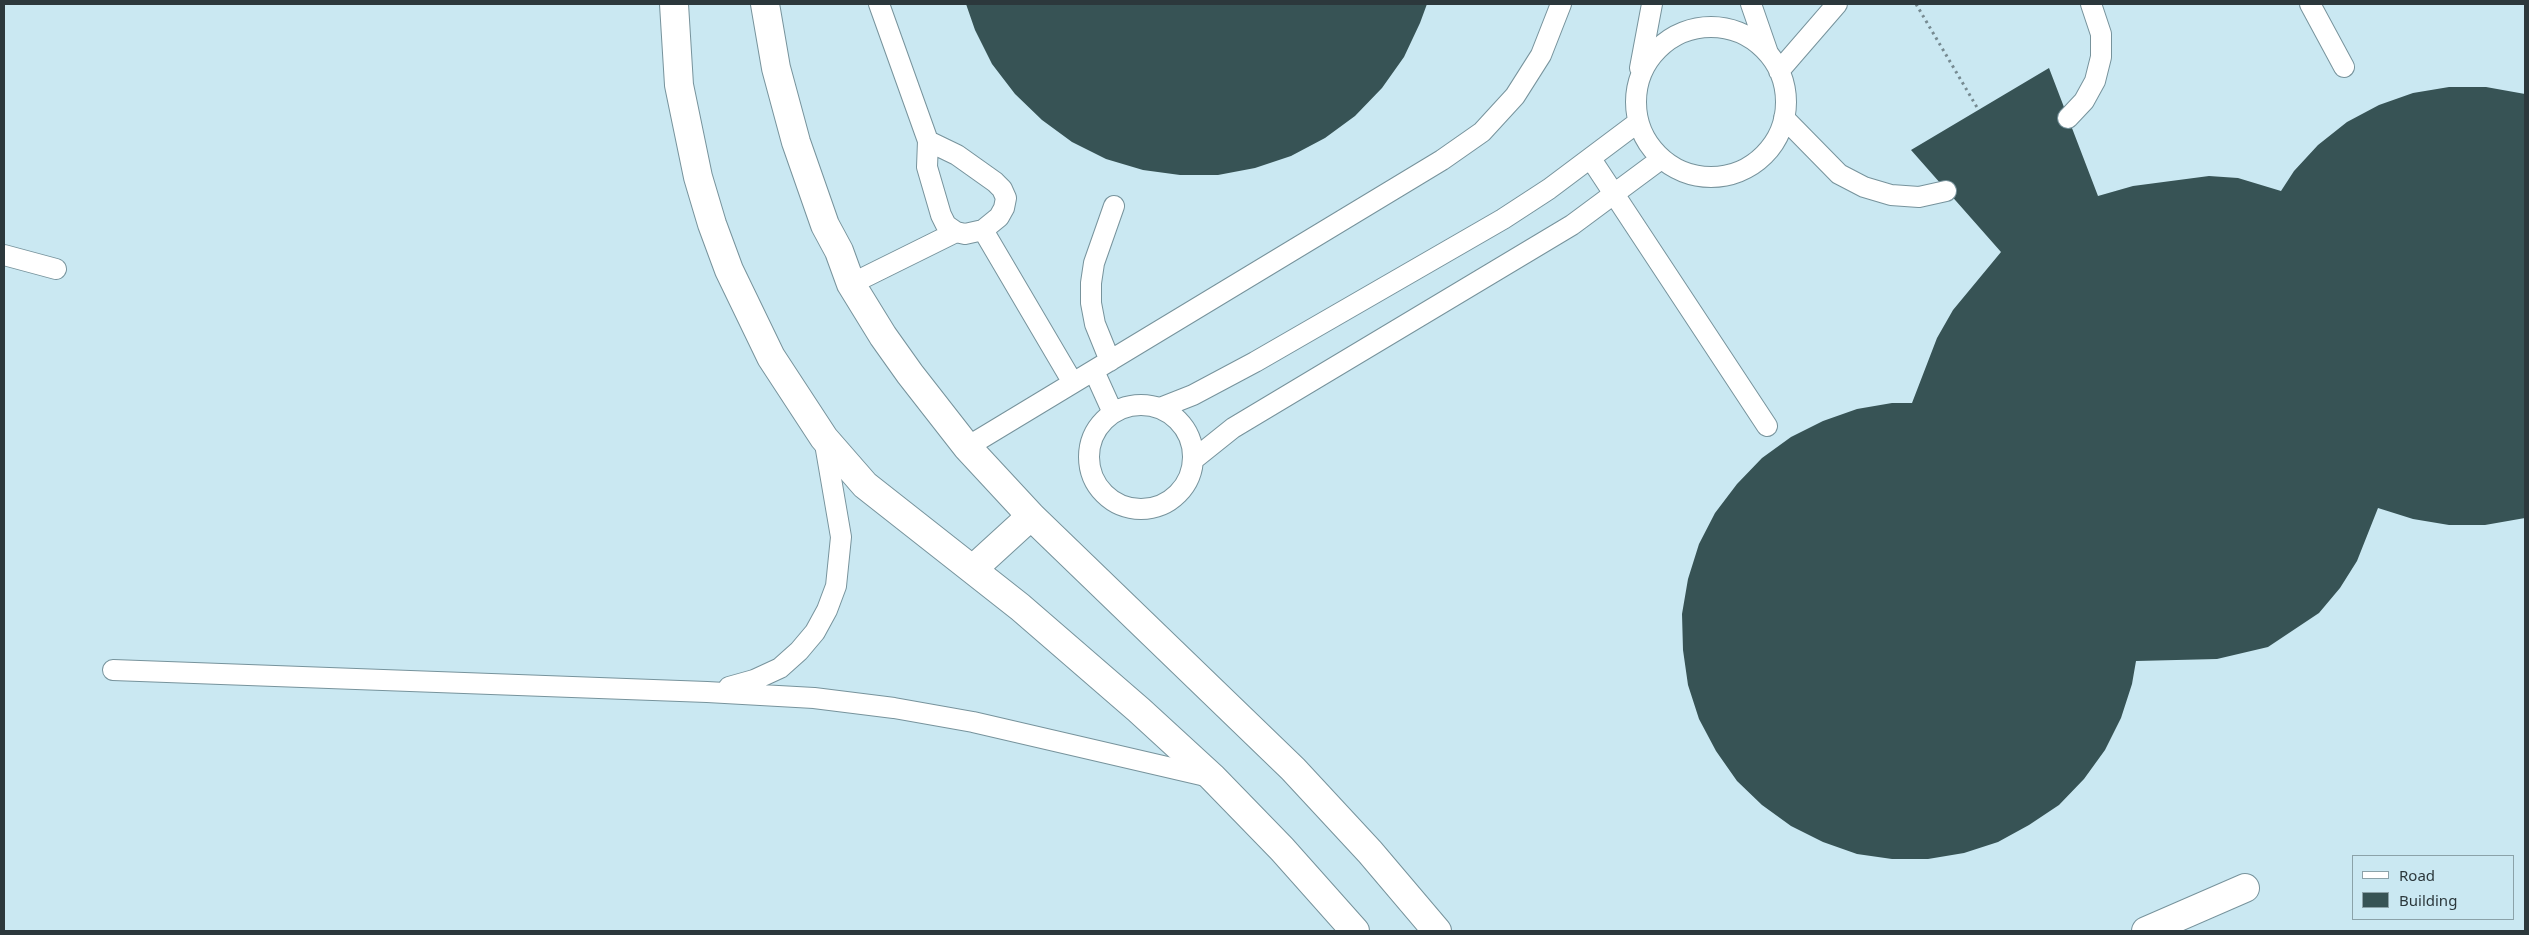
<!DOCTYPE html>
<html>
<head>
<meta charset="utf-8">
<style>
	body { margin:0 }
	#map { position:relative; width:2529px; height:935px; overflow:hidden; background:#cae8f2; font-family:"Noto Sans",sans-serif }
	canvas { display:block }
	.frame { position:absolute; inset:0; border:5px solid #2c383c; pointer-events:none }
	.legend { position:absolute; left:2352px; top:855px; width:162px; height:65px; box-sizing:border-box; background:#cae8f2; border:1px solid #8ba2a9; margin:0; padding:6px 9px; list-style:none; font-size:15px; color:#2c383c }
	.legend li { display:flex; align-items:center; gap:10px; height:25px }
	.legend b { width:25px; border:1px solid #8ba2a9 }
</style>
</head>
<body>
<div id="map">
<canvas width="2529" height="935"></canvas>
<div class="frame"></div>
<ul class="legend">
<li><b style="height:6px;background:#fff"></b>Road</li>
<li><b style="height:14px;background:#375355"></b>Building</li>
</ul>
</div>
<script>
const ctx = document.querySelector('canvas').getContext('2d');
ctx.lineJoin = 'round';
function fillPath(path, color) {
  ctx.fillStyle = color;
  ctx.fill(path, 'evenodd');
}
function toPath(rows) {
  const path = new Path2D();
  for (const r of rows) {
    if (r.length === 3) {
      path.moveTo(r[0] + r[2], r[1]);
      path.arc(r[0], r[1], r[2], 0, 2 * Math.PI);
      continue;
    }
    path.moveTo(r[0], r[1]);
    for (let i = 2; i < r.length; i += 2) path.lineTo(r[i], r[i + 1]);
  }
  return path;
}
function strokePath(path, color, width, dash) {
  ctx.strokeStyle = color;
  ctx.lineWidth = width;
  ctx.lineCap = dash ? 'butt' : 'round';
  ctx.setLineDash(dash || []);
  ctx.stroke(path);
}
fillPath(toPath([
	[966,4,1427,4,1420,23,1404,57,1382,88,1355,116,1325,138,1291,156,1255,168,1218,175,1180,175,1143,170,1106,159,1072,142,1042,120,1015,94,992,64,975,30],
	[2049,68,2098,196,2133,186,2209,176,2238,178,2281,191,2294,171,2318,145,2347,122,2379,105,2413,93,2449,87,2486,87,2525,94,2525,518,2485,525,2449,525,2413,519,2378,508,2357,561,2340,588,2319,613,2268,647,2217,659,2136,661,2132,684,2121,718,2105,750,2084,779,2059,805,2029,825,1998,842,1964,853,1928,859,1892,859,1857,854,1823,842,1791,826,1762,805,1737,781,1716,751,1699,719,1688,685,1683,650,1682,614,1688,579,1699,544,1715,513,1737,484,1762,458,1791,437,1823,421,1857,409,1892,403,1912,403,1937,338,1953,310,2001,252,1911,150]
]), '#375355');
const lane = toPath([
	[879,4,928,141,927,167,941,215,946,225,956,232,965,234,983,230,999,217,1004,208,1006,198,1002,189,995,182,957,155,928,141],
	[1751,4,1768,53],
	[2310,4,2344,67],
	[1711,102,75],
	[1640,68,1652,4],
	[1779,71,1837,4],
	[1784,118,1839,174,1864,187,1891,195,1919,197,1946,191],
	[2068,118,2084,101,2095,81,2101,57,2101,34,2091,4],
	[1591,159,1767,426],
	[983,230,1073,383],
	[4,255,56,269],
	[851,284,956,232],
	[1110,361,1095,324,1091,303,1091,283,1094,263,1114,206],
	[1094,371,1113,413],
	[1141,457,52],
	[1160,408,1193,395,1255,362,1503,219,1549,189,1637,123],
	[967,447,1442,160,1482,132,1515,96,1541,55,1561,4],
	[1193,460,1233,428,1572,225,1661,159],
	[113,670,707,692,814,698,894,708,973,722,1210,777],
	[729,687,754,680,780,668,799,651,815,632,827,610,836,586,841,537,824,438]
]);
const street = toPath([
	[674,4,679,85,698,177,712,224,729,270,771,357,824,438,865,485,1020,607,1139,710,1212,777,1282,849,1355,931],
	[765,4,776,68,796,142,825,225,839,251,851,284,883,336,910,374,967,447,1031,516,1293,769,1370,852,1437,931],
	[973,569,1031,516],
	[2146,931,2245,888]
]);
strokePath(lane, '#77939c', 22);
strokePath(street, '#77939c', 30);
strokePath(toPath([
	[1916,4,1978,109]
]), '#768a91', 3, [2.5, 4]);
strokePath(lane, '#fff', 20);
strokePath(street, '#fff', 28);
</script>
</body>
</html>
